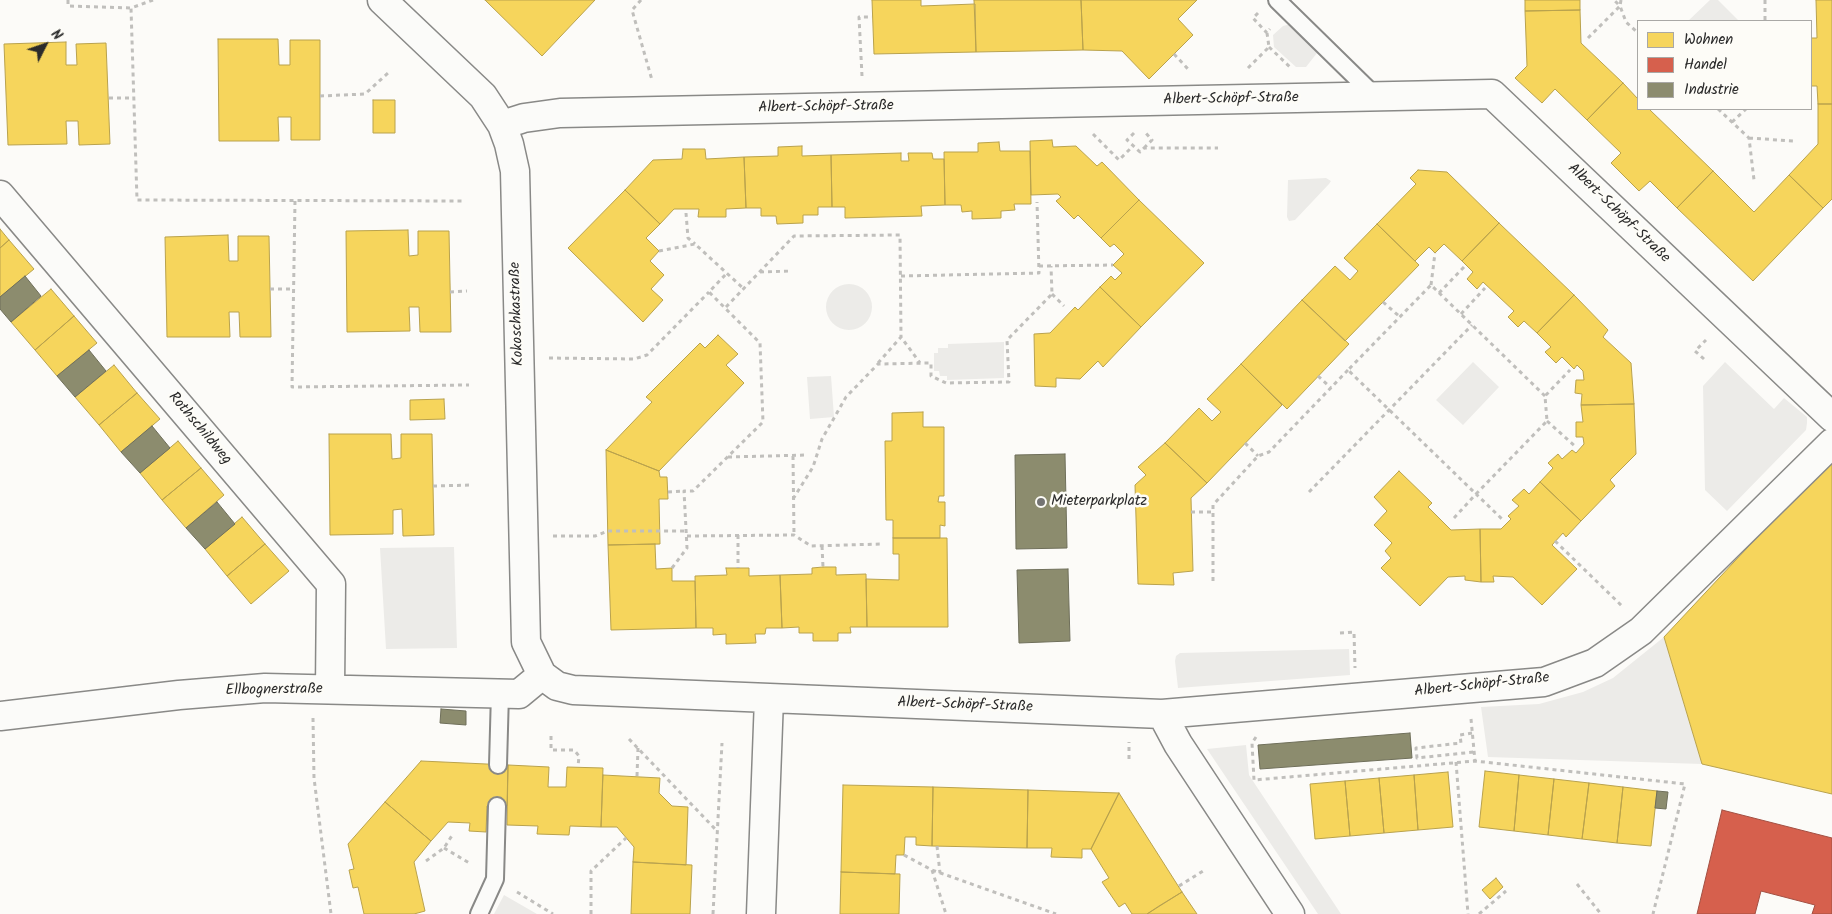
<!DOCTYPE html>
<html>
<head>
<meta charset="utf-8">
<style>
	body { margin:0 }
	#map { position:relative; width:1832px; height:914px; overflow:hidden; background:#fcfbf8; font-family:Kalam,sans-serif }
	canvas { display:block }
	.legend { position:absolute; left:1637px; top:20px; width:175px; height:90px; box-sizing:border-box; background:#fdfcf7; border:1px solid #a9a8a5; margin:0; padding:6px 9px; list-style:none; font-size:15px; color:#2b2b2b }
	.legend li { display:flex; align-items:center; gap:10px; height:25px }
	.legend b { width:25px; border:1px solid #a9a8a5 }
	.north { position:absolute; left:20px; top:20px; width:50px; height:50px; -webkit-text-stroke:4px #fdfcf7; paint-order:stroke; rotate:49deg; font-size:14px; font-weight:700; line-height:20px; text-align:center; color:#2b2b2b }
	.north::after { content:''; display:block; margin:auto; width:18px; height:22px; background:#2b2b2b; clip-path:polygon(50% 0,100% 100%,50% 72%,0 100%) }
</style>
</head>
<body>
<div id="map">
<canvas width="1832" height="914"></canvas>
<ul class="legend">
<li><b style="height:14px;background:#f6d55c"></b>Wohnen</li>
<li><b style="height:14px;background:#d6604d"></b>Handel</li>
<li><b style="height:14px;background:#8c8c6e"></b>Industrie</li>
</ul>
<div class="north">N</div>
</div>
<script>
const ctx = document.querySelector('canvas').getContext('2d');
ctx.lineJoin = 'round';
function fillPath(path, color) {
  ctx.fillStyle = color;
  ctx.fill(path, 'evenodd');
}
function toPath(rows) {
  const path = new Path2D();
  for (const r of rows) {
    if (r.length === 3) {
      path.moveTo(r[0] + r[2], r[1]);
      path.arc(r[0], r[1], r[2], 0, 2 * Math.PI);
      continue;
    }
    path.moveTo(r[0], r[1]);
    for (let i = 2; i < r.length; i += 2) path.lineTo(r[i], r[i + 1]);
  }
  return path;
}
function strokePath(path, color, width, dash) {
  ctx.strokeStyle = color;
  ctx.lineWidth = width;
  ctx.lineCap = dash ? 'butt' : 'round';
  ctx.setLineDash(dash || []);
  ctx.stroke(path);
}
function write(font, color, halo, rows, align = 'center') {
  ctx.font = font + ' Kalam,sans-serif';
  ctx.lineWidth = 5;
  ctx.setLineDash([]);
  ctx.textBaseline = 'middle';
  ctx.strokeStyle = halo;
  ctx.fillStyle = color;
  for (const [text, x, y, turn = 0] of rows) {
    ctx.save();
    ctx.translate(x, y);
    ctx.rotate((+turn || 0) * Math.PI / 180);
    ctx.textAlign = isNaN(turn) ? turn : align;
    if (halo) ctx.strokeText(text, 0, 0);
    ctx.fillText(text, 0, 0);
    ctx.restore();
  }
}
fillPath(toPath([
	[1710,0,1718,0,1739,21,1688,21],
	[1291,24,1317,53,1306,67,1296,67,1274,47,1273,35,1283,26],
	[1326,178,1331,181,1329,184,1295,220,1289,221,1287,217,1288,180],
	[849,307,23],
	[1004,342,1004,378,947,380,947,376,940,376,939,371,934,371,934,353,938,353,938,348,948,348,948,344],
	[1473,362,1499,387,1463,425,1436,400],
	[1725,362,1774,409,1784,398,1807,417,1807,423,1806,430,1727,511,1705,490,1703,386],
	[831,376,834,417,810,419,807,377],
	[454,547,457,648,386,649,380,548],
	[1664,637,1702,764,1488,757,1481,707,1539,704,1583,692,1613,678],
	[1349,649,1350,675,1178,688,1175,661,1176,656,1180,653],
	[1246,745,1249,775,1341,914,1318,914,1207,749],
	[504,895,537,914,494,914]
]), '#ecebe8');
const homes = toPath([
	[485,0,595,0,542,56,485,0],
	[872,0,921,0,921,6,975,4,976,52,874,54,872,0],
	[974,0,1081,0,1083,50,976,52,974,0],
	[1081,0,1197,0,1178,19,1193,35,1149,79,1122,51,1083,50,1081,0],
	[1525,0,1580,0,1580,10,1525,11,1525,0],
	[1816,0,1832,0,1832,104,1818,104,1817,86,1811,86,1811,38,1817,38,1816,0],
	[1580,10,1581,43,1623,83,1587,120,1555,89,1542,103,1515,78,1527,66,1525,11,1580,10],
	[218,39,278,39,279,65,290,65,290,40,320,40,320,140,291,140,291,117,278,117,279,141,219,141,218,39],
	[66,42,66,65,77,65,76,44,106,43,110,144,79,145,78,121,66,121,67,144,8,145,4,44,66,42],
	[1623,83,1638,99,1638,109,1649,109,1713,171,1677,208,1650,181,1639,191,1611,163,1621,153,1587,120,1623,83],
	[373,100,395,100,395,133,373,133,373,100],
	[1818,104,1832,104,1832,199,1823,208,1789,175,1818,144,1818,104],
	[1052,140,1053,147,1076,146,1097,166,1102,162,1139,200,1101,238,1078,215,1074,219,1056,201,1061,197,1058,194,1031,195,1030,141,1052,140],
	[999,142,1000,151,1030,151,1031,204,1014,204,1015,210,1001,211,1001,218,972,219,972,211,962,212,961,205,945,205,944,152,978,152,978,143,999,142],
	[802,146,802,156,831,155,832,207,818,207,818,215,803,215,803,223,777,224,776,216,761,216,761,208,746,208,744,157,778,156,778,147,802,146],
	[683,149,705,149,706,159,744,157,746,208,726,209,726,217,698,217,699,209,674,209,660,224,625,190,653,160,682,159,683,149],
	[901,153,901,161,909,161,908,153,932,153,933,159,944,159,945,205,921,206,922,216,845,218,845,207,832,207,831,155,901,153],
	[1418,170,1447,172,1499,223,1462,261,1444,244,1435,253,1429,247,1415,261,1377,224,1416,184,1410,178,1418,170],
	[1713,171,1754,212,1789,175,1823,208,1753,281,1677,208,1713,171],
	[625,190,660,224,646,238,659,251,650,261,664,275,651,289,663,300,643,322,568,248,625,190],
	[1139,200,1204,263,1141,327,1100,287,1111,276,1115,280,1122,273,1113,265,1124,254,1114,244,1110,247,1101,238,1139,200],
	[1499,223,1574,295,1537,333,1524,321,1518,327,1508,317,1514,311,1483,282,1477,289,1467,279,1473,272,1462,261,1499,223],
	[1377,224,1419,265,1345,341,1302,300,1335,266,1350,280,1358,271,1344,258,1377,224],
	[0,229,9,240,0,248,0,229],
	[408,230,409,256,418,255,418,231,449,231,451,332,420,332,419,307,409,307,410,331,347,332,346,231,408,230],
	[228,235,229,261,238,261,238,236,269,236,271,337,240,337,239,312,229,312,230,337,167,337,165,237,228,235],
	[9,240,34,269,0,297,0,248,9,240],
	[1100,287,1141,327,1103,367,1098,361,1080,379,1056,378,1056,387,1035,386,1034,334,1050,333,1075,307,1078,310,1100,287],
	[51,289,74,316,35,350,11,322,51,289],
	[1574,295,1608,330,1603,337,1631,363,1634,404,1581,405,1582,394,1575,393,1576,380,1584,380,1583,371,1577,365,1574,369,1562,357,1556,363,1545,352,1551,347,1537,333,1574,295],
	[1302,300,1349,344,1287,409,1241,364,1302,300],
	[74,316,97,343,57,376,35,350,74,316],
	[718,335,738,354,726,365,744,383,659,471,606,450,652,402,646,397,700,343,705,348,718,335],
	[1241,364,1282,405,1207,483,1165,443,1199,408,1212,421,1221,412,1207,399,1241,364],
	[114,365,137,393,99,425,75,397,114,365],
	[137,393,160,419,121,452,99,425,137,393],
	[444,399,445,419,410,420,410,400,444,399],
	[1634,404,1636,454,1610,480,1615,486,1581,521,1540,482,1553,468,1548,463,1558,454,1562,459,1572,450,1576,453,1584,444,1583,437,1576,437,1576,422,1583,422,1581,405,1634,404],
	[923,412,923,427,944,427,944,496,939,496,938,502,945,502,945,526,940,525,940,538,893,538,893,520,886,520,885,441,892,441,892,413,923,412],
	[329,434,391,434,392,459,401,458,401,434,432,434,434,535,403,536,402,509,393,510,393,534,330,535,329,434],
	[178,441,201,468,162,500,140,473,178,441],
	[1165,443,1207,483,1191,498,1193,571,1173,573,1174,585,1138,584,1135,485,1146,475,1138,467,1165,443],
	[606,450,659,471,660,477,667,477,668,499,659,499,660,544,608,545,606,450],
	[1832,457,1832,794,1702,764,1664,637,1832,457],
	[201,468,224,495,186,528,162,500,201,468],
	[1399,471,1432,503,1428,507,1451,530,1480,529,1481,582,1465,580,1465,576,1448,577,1420,606,1381,568,1391,558,1385,551,1392,543,1374,525,1387,511,1374,497,1399,471],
	[1540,482,1581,521,1566,537,1563,533,1552,545,1577,569,1542,605,1513,577,1493,576,1494,582,1481,582,1480,529,1501,529,1511,519,1508,516,1519,506,1512,500,1524,489,1529,494,1540,482],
	[242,517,265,544,227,576,205,549,242,517],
	[893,538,947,538,948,627,867,627,866,579,899,580,899,554,893,554,893,538],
	[265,544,289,571,251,604,227,576,265,544],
	[655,544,656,569,672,568,672,581,695,581,696,628,611,630,608,545,655,544],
	[823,567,836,567,836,575,866,574,867,627,850,627,851,633,838,633,838,641,813,641,813,633,799,633,799,627,782,628,780,575,812,574,812,568,823,567],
	[726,568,749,568,749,576,780,575,782,628,766,628,765,634,755,634,756,643,726,644,726,634,713,635,713,628,696,628,695,576,727,575,726,568],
	[421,761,508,765,507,806,487,806,486,832,469,831,470,823,448,822,431,841,385,802,421,761],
	[508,765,549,767,548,787,566,787,567,767,603,768,601,827,570,826,569,835,537,834,538,826,507,825,508,765],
	[1485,771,1519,775,1514,831,1479,827,1485,771],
	[1448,772,1453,827,1418,830,1414,775,1448,772],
	[603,775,660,778,659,793,672,806,688,807,686,865,633,862,634,847,617,827,601,827,603,775],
	[1414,775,1418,830,1384,833,1379,778,1414,775],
	[1519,775,1554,779,1548,835,1514,831,1519,775],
	[1379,778,1384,833,1350,836,1345,781,1379,778],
	[1554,779,1589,783,1582,839,1548,835,1554,779],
	[1345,781,1350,836,1315,839,1310,784,1345,781],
	[1589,783,1623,787,1617,843,1582,839,1589,783],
	[843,785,933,787,932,846,916,845,916,837,905,837,904,855,896,855,895,874,841,872,843,785],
	[933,787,1028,790,1027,848,932,846,933,787],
	[1623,787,1657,791,1651,846,1617,843,1623,787],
	[1028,790,1119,793,1091,849,1082,849,1082,858,1051,857,1052,848,1027,848,1028,790],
	[1119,793,1182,892,1147,914,1132,914,1125,903,1119,907,1102,882,1109,878,1091,849,1119,793],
	[385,802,431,841,414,862,425,911,414,914,364,914,358,887,353,888,349,870,354,869,348,844,385,802],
	[633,862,692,865,690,914,631,914,633,862],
	[841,872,900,874,899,914,840,914,841,872],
	[1496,878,1503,887,1490,899,1482,890,1496,878],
	[1182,892,1197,914,1147,914,1159,906,1182,892]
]);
fillPath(homes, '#f6d55c');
strokePath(homes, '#b9a24d', 1);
const shops = toPath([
	[1722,810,1832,838,1832,914,1812,914,1815,905,1761,891,1755,914,1697,914,1722,810]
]);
fillPath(shops, '#d6604d');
strokePath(shops, '#a35043', 1);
const industry = toPath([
	[25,276,41,296,11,322,0,309,0,297,25,276],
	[89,350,106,371,75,397,57,376,89,350],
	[152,426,170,448,140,473,121,452,152,426],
	[1065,454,1067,548,1016,549,1015,455,1065,454],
	[217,502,235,524,205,549,186,528,217,502],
	[1068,569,1070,641,1019,643,1017,570,1068,569],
	[441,709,466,711,466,725,440,723,441,709],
	[1410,733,1412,758,1260,769,1258,745,1410,733],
	[1657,791,1668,792,1666,809,1655,808,1657,791]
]);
fillPath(industry, '#8c8c6e');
strokePath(industry, '#6f6f5a', 1);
const lane = toPath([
	[1277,0,1376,97],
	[498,765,500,693],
	[479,914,495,879,497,806]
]);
const street = toPath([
	[382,0,483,96,502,125,509,144,515,171,526,642,542,675,557,686,573,690,1162,714,1544,682,1595,663,1641,631,1832,443],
	[502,125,524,118,560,113,1492,94,1832,417],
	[0,195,331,584,330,689],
	[1162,714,1178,744,1290,914],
	[0,716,179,695,265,688,519,694,542,675],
	[761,914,769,698]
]);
strokePath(lane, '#898987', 20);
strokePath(street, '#898987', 31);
strokePath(toPath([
	[68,0,68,6,131,8],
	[153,0,131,8,137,200,465,201],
	[641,0,632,10,652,80],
	[1621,0,1620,6,1626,22,1638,33],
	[1765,0,1765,21],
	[1258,13,1253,18,1267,33],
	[1588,38,1620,6,1614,0],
	[1269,47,1290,67],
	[1174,54,1188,69],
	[1248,68,1269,47,1267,33,1270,29],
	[862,76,859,17,872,17],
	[320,96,365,94,388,73],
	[109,98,134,98],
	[1718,109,1749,138,1754,180],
	[1732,122,1746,109],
	[1134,133,1127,140,1140,152,1144,148,1218,148],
	[1093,134,1119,160,1133,146],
	[1749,138,1793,141],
	[1144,148,1152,140,1144,131],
	[295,201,292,387,469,385],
	[686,213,688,238,695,244],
	[659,251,695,244,744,289],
	[1039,266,1113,265],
	[760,272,792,271],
	[901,276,1039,273,1037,202],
	[1431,285,1435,253],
	[270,289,294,289],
	[450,292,467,291],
	[1439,293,1464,267],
	[1052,294,1064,306],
	[1383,302,1400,317],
	[726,307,794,236,900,235,901,337],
	[1461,314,1485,288],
	[549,358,634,359,647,355,709,292],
	[1704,359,1695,351,1706,340],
	[878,363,901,337,920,363],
	[1318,376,1331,388],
	[1545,396,1431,285,1348,370,1476,494,1547,421,1545,396,1570,370],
	[1547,421,1576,447],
	[1245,443,1258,456],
	[793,456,794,535],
	[728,457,807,455],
	[433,486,472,485],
	[668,492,684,491],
	[1309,492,1472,325],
	[793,499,813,467,822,439,846,397,878,364,931,363,931,376,946,383,1009,382,1007,340,1052,294,1051,266],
	[1191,512,1213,512],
	[1454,518,1476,494,1502,519],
	[738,535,738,568],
	[553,536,595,536,608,531,686,531],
	[687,536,794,535,811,546,881,544],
	[1555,541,1622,606],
	[822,546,823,567],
	[672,568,687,548,684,491,693,491,763,422,760,343,709,292,727,273],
	[1213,581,1213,505,1258,456,1269,452,1348,370],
	[1340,633,1354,632,1355,668],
	[313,718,314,778,331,914],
	[1471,719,1475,761],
	[1472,733,1460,735,1461,743,1416,748,1417,758,1474,752],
	[551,736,551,750,574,750,579,756,578,767],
	[1256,737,1252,743,1254,780,1475,761,1685,784,1653,914],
	[629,739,717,831],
	[1129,759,1129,742],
	[1456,762,1468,914],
	[637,776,638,748],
	[937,846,940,873],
	[444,848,471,864],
	[904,855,932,870,1056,914],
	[426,861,444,848,453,834],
	[932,870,946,914],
	[1577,884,1601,914],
	[1179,886,1203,871],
	[517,892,553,914],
	[591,914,591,871,626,838],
	[713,914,722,743],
	[1479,914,1506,891]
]), '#c0bfbc', 3, [4, 4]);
strokePath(lane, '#fbfbf9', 16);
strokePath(street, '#fbfbf9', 28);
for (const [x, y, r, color] of [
	[1041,502,5,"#747473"]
]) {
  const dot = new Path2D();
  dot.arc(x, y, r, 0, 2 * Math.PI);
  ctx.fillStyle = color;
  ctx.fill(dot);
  strokePath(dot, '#fdfcf7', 2);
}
write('15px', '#2b2b2b', '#fdfcf7', [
	["Albert-Schöpf-Straße",1231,100,-1],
	["Albert-Schöpf-Straße",826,108,-1],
	["Albert-Schöpf-Straße",1618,214,44],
	["Kokoschkastraße",518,314,-92],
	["Rothschildweg",199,429,50],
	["Albert-Schöpf-Straße",1482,686,-6],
	["Ellbognerstraße",274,691,-1],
	["Albert-Schöpf-Straße",965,706,2]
]);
write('15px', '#2b2b2b', '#fdfcf7', [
	["Mieterparkplatz",1051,502]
], 'left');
</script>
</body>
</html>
